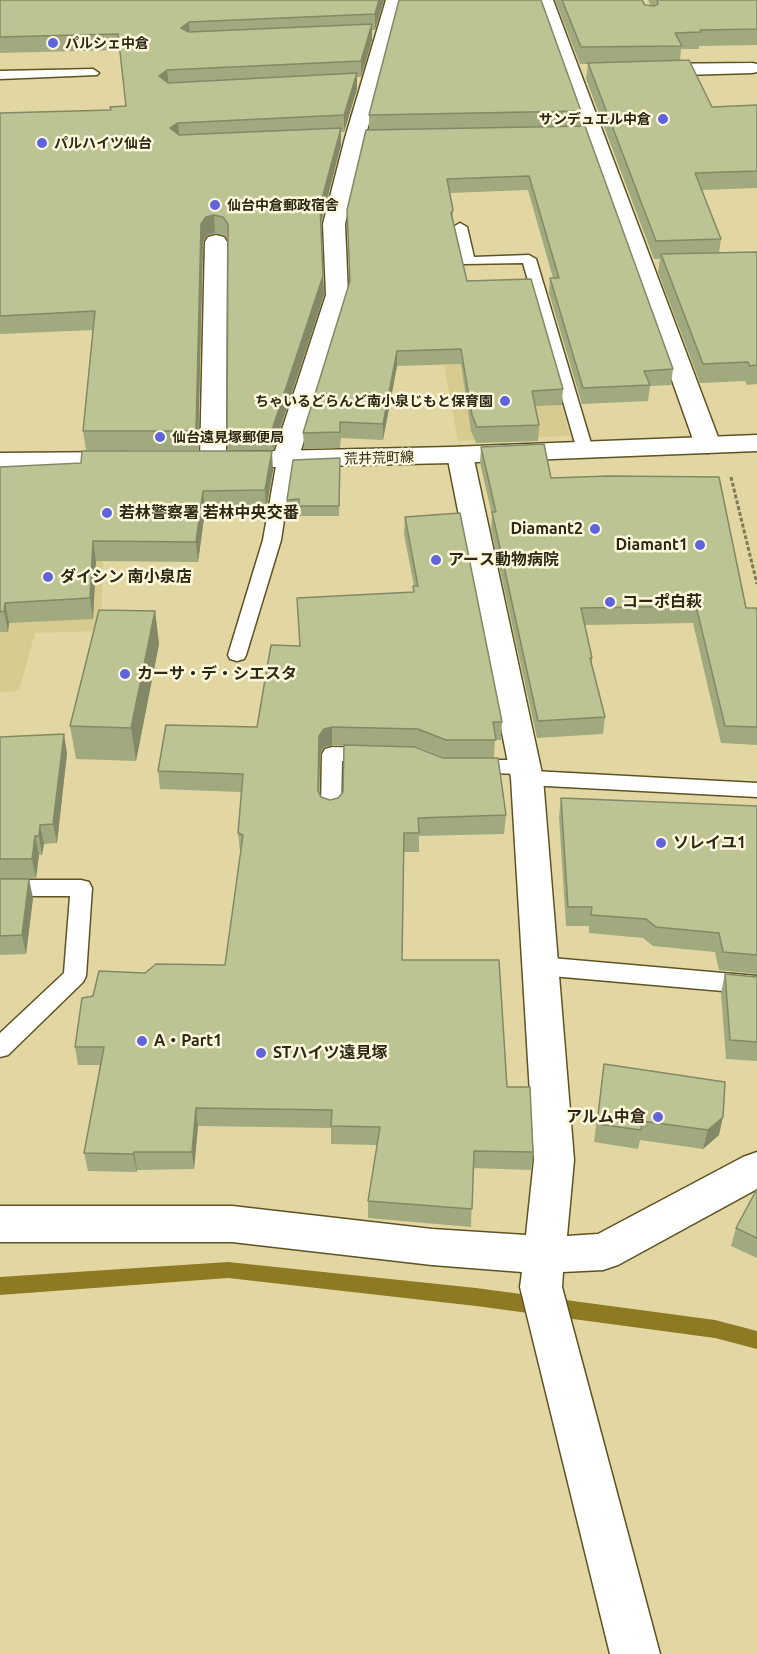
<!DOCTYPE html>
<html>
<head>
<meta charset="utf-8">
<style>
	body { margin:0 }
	canvas { display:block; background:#e2d7a3 }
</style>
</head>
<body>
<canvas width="757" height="1654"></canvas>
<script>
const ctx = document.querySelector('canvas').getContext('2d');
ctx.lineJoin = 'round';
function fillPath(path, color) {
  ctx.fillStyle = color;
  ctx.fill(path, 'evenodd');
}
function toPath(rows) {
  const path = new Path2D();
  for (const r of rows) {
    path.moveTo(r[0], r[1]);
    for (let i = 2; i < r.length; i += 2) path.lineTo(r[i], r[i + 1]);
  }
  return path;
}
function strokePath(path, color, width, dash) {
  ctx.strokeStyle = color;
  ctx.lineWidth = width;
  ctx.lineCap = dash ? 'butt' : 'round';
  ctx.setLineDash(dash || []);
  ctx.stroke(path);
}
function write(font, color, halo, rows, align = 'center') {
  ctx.font = font + ' Ubuntu,"Noto Sans JP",sans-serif';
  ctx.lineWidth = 5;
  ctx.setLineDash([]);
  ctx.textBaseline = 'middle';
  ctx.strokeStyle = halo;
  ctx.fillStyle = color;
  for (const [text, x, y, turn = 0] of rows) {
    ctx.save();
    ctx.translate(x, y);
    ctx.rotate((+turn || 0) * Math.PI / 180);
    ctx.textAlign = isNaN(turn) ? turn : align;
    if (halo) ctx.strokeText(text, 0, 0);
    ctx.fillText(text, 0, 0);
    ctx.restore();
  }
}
fillPath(toPath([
	[549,361,570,436,458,441,444,365],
	[0,484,104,533,101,631,35,633,19,691,0,692]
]), '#d8cb90');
fillPath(toPath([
	[228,1262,476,1288,715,1320,757,1331,757,1349,715,1338,476,1306,228,1278,0,1295,0,1277,228,1262]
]), '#8d7a22');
const service = toPath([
	[93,69,99,73,97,75,0,79,0,71,93,69],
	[460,223,467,227,474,257,529,255,536,259,593,450,591,453,585,455,577,450,523,263,463,264,453,227,460,223],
	[285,455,293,460,281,540,246,655,244,659,237,661,230,659,228,655,263,540,277,460,285,455],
	[332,747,372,748,379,750,382,755,379,760,372,762,342,761,341,809,338,814,331,816,324,814,321,809,322,754,325,749,332,747],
	[470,760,525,760,532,762,535,767,533,771,757,783,757,797,527,785,520,783,517,778,519,774,463,772,460,767,463,762,470,760],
	[0,880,81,880,89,882,92,888,86,976,83,982,8,1055,0,1057,0,1033,64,973,70,896,0,896,0,880],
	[540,957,757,976,757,994,540,975,532,972,529,966,532,960,540,957]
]);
const minor = toPath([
	[386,0,402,0,365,138,345,224,348,295,298,460,294,465,285,468,276,465,272,460,326,295,323,224,345,138,386,0],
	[537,0,553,0,721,445,717,450,708,453,699,450,695,445,537,0],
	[752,63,757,64,757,72,752,73,649,76,643,74,640,70,643,66,649,64,752,63],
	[216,235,224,237,227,242,226,460,222,465,213,468,204,465,200,460,205,242,208,237,216,235],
	[460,447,469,450,473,455,543,778,574,1160,567,1236,598,1234,743,1157,757,1152,757,1189,618,1265,603,1270,563,1272,562,1287,660,1654,610,1654,520,1287,522,1272,432,1265,232,1242,0,1242,0,1206,232,1206,432,1229,526,1235,534,1160,511,778,447,455,451,450,460,447]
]);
const secondary = toPath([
	[757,435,757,451,451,463,228,468,219,465,215,460,219,455,228,452,451,447,757,435],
	[126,452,135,455,139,460,135,465,126,468,0,469,0,453,126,452]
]);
strokePath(service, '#5d5323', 3);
strokePath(minor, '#5d5323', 3);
strokePath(secondary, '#5d5323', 3);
strokePath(toPath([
	[731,477,757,584]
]), '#817a57', 3, [4, 2]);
fillPath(service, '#fff');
fillPath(minor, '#fff');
fillPath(secondary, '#fff');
fillPath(toPath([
	[0,0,384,0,375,30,372,30,372,40,361,77,357,77,357,89,344,132,341,132,341,145,321,222,324,295,273,450,228,450,227,431,228,240,225,235,215,233,207,235,203,242,198,450,86,450,83,431,93,330,0,334,0,113,111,110,126,106,120,50,0,53],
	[555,0,642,0,645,5,651,6,648,0,757,0,757,45,699,46,699,49,681,49,680,61,712,107,757,105,757,188,702,190,721,239,719,252,757,252,757,384,747,385,745,381,700,383,658,272,660,259,654,259,586,79,588,64,580,64],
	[581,111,580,126,673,369,671,385,650,386,648,401,582,404,549,293,550,278,553,278,528,190,449,193,453,210,453,219,467,281,563,389,562,405,535,406,539,425,538,441,476,443,471,431,461,364,397,366,383,440,341,438,340,448,304,449,303,433,350,282,369,130,369,115],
	[481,447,551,478,746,608,757,611,757,745,721,743,693,623,585,625,592,658,592,665,605,717,603,734,537,738,491,529,492,515,480,463],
	[340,458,339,516,299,516,299,509,288,510,287,500],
	[0,467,273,470,266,510,205,511,198,562,96,561,93,619,9,623,8,632,0,632],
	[405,517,502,722,501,740,495,740,494,758,445,758,418,747,332,745,324,747,320,754,319,792,321,797,330,800,506,815,504,834,419,836,419,852,404,852,402,960,507,1087,533,1152,531,1170,473,1168,471,1227,368,1218,368,1201,377,1145,331,1144,331,1128,198,1126,194,1169,137,1170,137,1172,88,1171,84,1153,100,1065,78,1065,75,1047,93,996,145,973,225,965,241,852,240,851,238,833,241,792,160,789,158,771,257,727,300,646,413,593,413,586,414,586,404,534],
	[155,611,159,644,136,761,76,759,70,726],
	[0,737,67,753,57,843,44,844,42,855,39,855,36,878,0,878],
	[561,798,757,806,757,974,719,970,715,952,653,946,643,938,589,933,589,926,566,926,559,817],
	[0,879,33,898,26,954,0,955],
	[725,974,757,977,757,1061,726,1059,721,993],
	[604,1064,719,1135,703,1149,640,1140,638,1149,594,1142],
	[757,1189,757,1258,731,1246,736,1228]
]), '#a1a97e');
fillPath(toPath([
	[379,0,384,0,375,30,375,14],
	[189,22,190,38,181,28],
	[372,24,372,40,361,77,361,61],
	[167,70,169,87,159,76],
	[357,73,357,89,344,132,344,115],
	[178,123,180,140,170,128],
	[341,128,341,145,321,223,320,206],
	[214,215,215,233,207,235,203,242,198,450,196,431,201,224,206,217],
	[323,276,324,295,273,450,272,430],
	[397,351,397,366,383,440,383,424],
	[272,451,273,470,266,510,265,490],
	[203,491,205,511,198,562,196,542],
	[93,541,96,561,93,619,90,598],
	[5,603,9,623,8,632,4,611],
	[155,611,159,644,136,761,131,728],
	[332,727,332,745,324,747,320,754,319,809,319,736,324,729],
	[64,734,67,753,57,843,53,824],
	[40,825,44,844,42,855,39,836],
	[35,836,39,855,36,878,32,859],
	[29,879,33,898,26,954,22,935],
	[196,1108,198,1126,194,1169,192,1152],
	[723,1117,719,1135,703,1149,708,1130],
	[134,1152,137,1170,137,1172,133,1154]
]), '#838966');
const building = toPath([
	[0,0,379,0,375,14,189,22,181,28,189,32,372,24,361,61,167,70,159,76,168,83,357,73,344,115,178,123,170,128,179,135,341,128,320,206,323,276,272,430,227,431,228,224,223,217,214,215,206,217,201,224,196,431,83,431,95,311,0,316,0,113,111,110,110,107,126,106,118,34,0,37,0,0],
	[399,0,541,0,581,111,369,115,399,0],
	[562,0,642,0,645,5,655,6,658,4,657,0,757,0,757,29,700,30,701,32,675,33,682,46,581,47,562,0],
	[689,60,712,107,757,105,757,171,695,173,721,239,656,241,588,63,689,60],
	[585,126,673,369,644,371,650,385,583,388,550,278,559,278,529,176,447,179,453,210,451,213,467,281,531,279,563,389,532,391,539,425,477,427,472,415,461,349,397,351,383,424,340,422,340,432,303,433,350,281,347,210,366,130,585,126],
	[757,252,757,365,750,366,748,362,703,364,661,254,757,252],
	[544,444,551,478,609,476,719,477,746,608,756,608,757,611,757,727,725,726,696,606,581,608,592,658,590,658,605,717,538,721,492,512,496,512,481,447,544,444],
	[82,451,272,451,265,490,203,491,196,542,93,541,90,598,5,603,4,611,0,612,0,467,81,463,82,451],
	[340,458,339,506,299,506,299,499,287,500,293,460,340,458],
	[460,513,502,722,493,722,496,740,446,740,418,729,332,727,324,729,319,736,318,791,321,797,330,800,338,798,343,792,344,745,415,747,443,758,498,758,506,815,418,818,419,833,404,833,402,960,499,960,507,1087,530,1087,533,1152,474,1151,472,1209,368,1201,380,1127,331,1126,332,1110,196,1108,192,1152,134,1152,133,1154,84,1153,104,1047,75,1047,82,998,93,996,99,971,145,973,156,964,225,965,243,835,238,833,243,774,158,771,166,725,257,727,271,645,300,646,297,598,414,592,413,586,418,586,405,517,460,513],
	[99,610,155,611,131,728,70,726,99,610],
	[64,734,53,824,40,825,39,836,35,836,32,859,0,859,0,737,64,734],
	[561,798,757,806,757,955,723,952,719,933,656,927,646,919,591,915,592,907,568,907,561,798],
	[0,879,29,879,22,935,0,936,0,879],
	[725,974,757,977,757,1042,730,1040,725,974],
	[604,1064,725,1082,723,1117,708,1130,642,1121,641,1130,597,1124,604,1064],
	[757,1189,757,1238,736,1228,757,1189]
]);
fillPath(building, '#bbc492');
strokePath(building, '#838966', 1.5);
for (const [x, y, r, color] of [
	[53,43,6,"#5f64dc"],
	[663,119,6,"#5f64dc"],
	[42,143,6,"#5f64dc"],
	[215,205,6,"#5f64dc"],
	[505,401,6,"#5f64dc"],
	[160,437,6,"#5f64dc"],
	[107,513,6,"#5f64dc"],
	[595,529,6,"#5f64dc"],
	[700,545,6,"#5f64dc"],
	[436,560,6,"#5f64dc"],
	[48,577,6,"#5f64dc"],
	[610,602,6,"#5f64dc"],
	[125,674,6,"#5f64dc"],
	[661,843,6,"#5f64dc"],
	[142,1041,6,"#5f64dc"],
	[261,1053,6,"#5f64dc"],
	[658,1117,6,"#5f64dc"]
]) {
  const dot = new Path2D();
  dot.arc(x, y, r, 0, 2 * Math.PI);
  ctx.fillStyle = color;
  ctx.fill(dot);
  strokePath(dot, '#fdf7de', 2);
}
write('bold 14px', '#2d2814', '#fdf7de', [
	["パルシェ中倉",65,43],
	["サンデュエル中倉",651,119,"right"],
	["パルハイツ仙台",54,143],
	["仙台中倉郵政宿舎",227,205],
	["ちゃいるどらんど南小泉じもと保育園",493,401,"right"],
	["仙台遠見塚郵便局",172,437]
], 'left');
write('14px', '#2d2814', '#fdf7de', [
	["荒井荒町線",379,458,-2]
]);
write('bold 16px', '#2d2814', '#fdf7de', [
	["若林警察署 若林中央交番",119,513],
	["Diamant2",583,529,"right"],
	["Diamant1",688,545,"right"],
	["アース動物病院",448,560],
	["ダイシン 南小泉店",60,577],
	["コーポ白萩",622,602],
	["カーサ・デ・シエスタ",137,674],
	["ソレイユ1",673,843],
	["A・Part1",154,1041],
	["STハイツ遠見塚",273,1053],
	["アルム中倉",646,1117,"right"]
], 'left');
</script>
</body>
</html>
